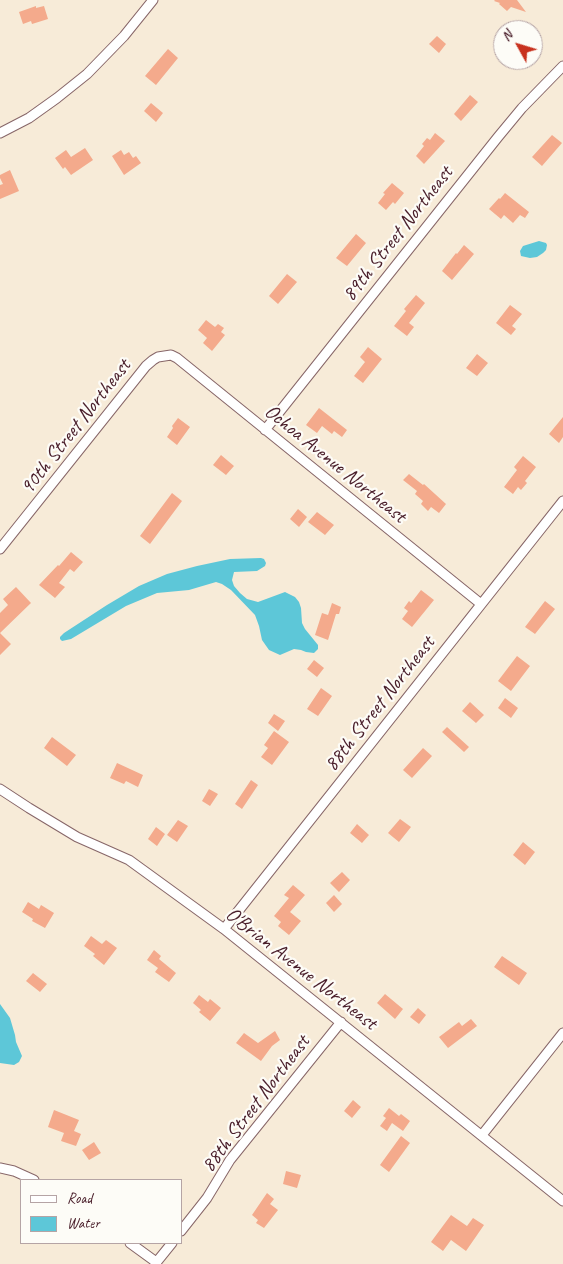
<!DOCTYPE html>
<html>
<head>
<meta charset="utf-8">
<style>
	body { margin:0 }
	#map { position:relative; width:563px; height:1264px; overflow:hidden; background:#f7ebd8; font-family:Caveat,sans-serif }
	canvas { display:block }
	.legend { position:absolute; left:20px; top:1179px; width:162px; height:65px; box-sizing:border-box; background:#fdfcf7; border:1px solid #b5a4a5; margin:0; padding:6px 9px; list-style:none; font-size:15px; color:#4a1f2b }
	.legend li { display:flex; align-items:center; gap:10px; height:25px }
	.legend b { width:25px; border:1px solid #b5a4a5 }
	.north { position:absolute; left:493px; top:20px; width:50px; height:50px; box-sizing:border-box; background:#fdfcf7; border:1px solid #b5a4a5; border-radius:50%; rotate:309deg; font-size:14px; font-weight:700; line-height:20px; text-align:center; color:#4a1f2b }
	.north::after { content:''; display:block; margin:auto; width:18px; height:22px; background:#c8321e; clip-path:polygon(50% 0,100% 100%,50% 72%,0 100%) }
</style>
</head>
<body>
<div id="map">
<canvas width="563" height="1264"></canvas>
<ul class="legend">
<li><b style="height:6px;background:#fff"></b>Road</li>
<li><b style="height:14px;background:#5dc7d8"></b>Water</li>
</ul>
<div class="north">N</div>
</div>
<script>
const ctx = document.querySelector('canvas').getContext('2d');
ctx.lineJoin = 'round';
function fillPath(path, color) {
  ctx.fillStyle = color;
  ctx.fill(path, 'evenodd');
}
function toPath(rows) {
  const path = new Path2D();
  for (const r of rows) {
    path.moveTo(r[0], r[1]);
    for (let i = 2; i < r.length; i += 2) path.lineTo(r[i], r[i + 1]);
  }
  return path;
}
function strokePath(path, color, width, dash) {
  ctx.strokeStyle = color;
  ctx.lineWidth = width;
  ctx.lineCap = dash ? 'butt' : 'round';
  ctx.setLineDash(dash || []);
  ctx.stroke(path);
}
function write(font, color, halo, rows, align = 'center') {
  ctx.font = font + ' Caveat,sans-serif';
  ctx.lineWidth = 4.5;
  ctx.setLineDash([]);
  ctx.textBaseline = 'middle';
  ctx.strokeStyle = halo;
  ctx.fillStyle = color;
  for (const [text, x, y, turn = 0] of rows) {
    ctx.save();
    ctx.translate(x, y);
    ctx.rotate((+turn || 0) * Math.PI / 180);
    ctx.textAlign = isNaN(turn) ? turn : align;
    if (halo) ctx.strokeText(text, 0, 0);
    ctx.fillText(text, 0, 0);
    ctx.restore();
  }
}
fillPath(toPath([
	[539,241,546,243,547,245,546,250,543,253,537,257,530,258,521,256,520,251,523,246],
	[261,558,264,559,266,563,265,566,257,571,234,572,232,580,234,586,240,593,247,599,258,602,285,592,295,597,299,602,301,608,302,623,305,629,318,645,318,649,314,653,306,652,301,650,294,649,280,655,269,650,262,640,259,626,255,615,231,590,222,584,216,582,189,590,157,593,126,606,71,639,62,641,60,639,60,637,64,633,107,605,139,586,167,574,197,566,230,559],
	[0,1004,10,1018,15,1035,16,1042,22,1056,19,1062,14,1065,0,1063]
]), '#5dc7d8');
fillPath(toPath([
	[495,0,517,0,526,12,511,7,507,11,499,4,500,3,494,1],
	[36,6,36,8,44,6,48,19,32,24,31,21,23,24,19,12],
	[437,36,446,44,439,53,429,44],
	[168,49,178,58,156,85,145,76],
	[470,95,478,102,461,121,454,114],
	[151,103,163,113,156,122,144,111],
	[435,133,445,141,424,164,416,156,424,146,422,144,427,138,430,140],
	[552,135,562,143,542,166,532,157],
	[85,148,93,160,71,175,65,167,63,169,55,158,66,150,71,157],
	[121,150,124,155,129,152,133,158,136,156,141,163,124,175,112,156],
	[10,170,19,191,0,199,0,185,3,184,0,178,0,175],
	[392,183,404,193,395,204,393,202,386,210,378,203,385,194,383,193],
	[505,193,529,212,525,218,520,215,513,223,504,215,501,219,489,209,499,198,500,199],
	[356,234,366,243,347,266,336,258],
	[464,245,474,254,452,280,442,271,456,253,457,254],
	[287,274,297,282,278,304,269,296],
	[416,295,425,303,409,323,414,327,407,336,394,326,406,311,404,309],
	[510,305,522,314,512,326,516,329,511,335,496,323],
	[206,320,215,327,218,324,224,328,221,332,225,335,212,351,203,343,207,338,198,330],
	[368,347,382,359,363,383,354,376,365,362,360,357],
	[477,354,488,363,477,376,466,368],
	[319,408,347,430,342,437,334,431,332,434,322,426,317,433,306,425],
	[563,417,563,437,559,443,549,434],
	[178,418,190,427,177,445,167,437,173,428,172,426],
	[221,455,234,466,226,475,213,465],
	[523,456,536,467,525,481,527,483,521,490,518,487,513,494,504,487,517,470,514,467],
	[409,474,423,485,424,484,446,504,439,513,431,507,428,511,421,504,423,501,415,494,417,491,403,480],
	[172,493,182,501,150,544,140,536],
	[298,509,307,517,299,527,290,519],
	[317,512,334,525,325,535,308,522],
	[71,552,83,562,74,572,70,569,59,583,65,587,55,598,39,585,58,565,59,566],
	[16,587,31,603,0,633,11,644,0,655,0,613,8,605,3,599],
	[421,590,434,600,412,627,402,619,408,611,404,608,409,601,411,603],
	[545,601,555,609,535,634,525,627],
	[332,603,341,607,339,614,336,614,328,640,315,635,322,613,328,615],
	[517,656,530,666,511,691,498,681],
	[314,660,324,668,317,677,307,669],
	[321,688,332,696,318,716,307,709],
	[505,698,518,708,511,718,498,708],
	[470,702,484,715,476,723,462,711],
	[274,714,285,721,278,731,268,723],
	[447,727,469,747,464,752,442,732],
	[274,731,289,742,272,765,261,757,268,748,264,745],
	[52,737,76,755,67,766,44,748],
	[423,748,432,756,412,778,403,770],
	[117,763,143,775,138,787,126,781,124,784,110,778],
	[251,780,258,785,242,809,235,804],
	[209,789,218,794,210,806,202,801],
	[400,819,411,827,399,842,388,833],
	[178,820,188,826,177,842,167,835],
	[357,824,369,835,362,843,350,833],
	[156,827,165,834,157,846,148,839],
	[523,842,535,852,525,865,513,855],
	[342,872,350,880,339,892,330,883],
	[293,885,305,895,290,912,301,921,289,935,278,926,281,922,274,916,289,898,284,895],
	[334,895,342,904,334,912,326,903],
	[28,902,39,909,41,905,54,913,45,928,32,921,33,919,22,912],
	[91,936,102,944,106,940,117,948,104,965,93,956,95,954,84,946],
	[154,950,161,956,159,959,176,973,169,982,155,972,158,968,147,960],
	[502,956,527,973,519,985,494,967],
	[33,973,47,984,40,992,26,981],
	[385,994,403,1009,395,1019,377,1003],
	[199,995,208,1002,210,999,221,1008,210,1021,199,1012,201,1010,193,1003],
	[418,1008,426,1015,419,1024,410,1017],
	[471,1019,477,1026,448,1048,439,1037,459,1022,462,1026],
	[275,1031,280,1040,272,1046,261,1061,236,1043,244,1033,258,1043],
	[353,1100,361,1107,352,1118,344,1111],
	[389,1108,399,1116,401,1114,410,1121,403,1131,392,1123,387,1131,380,1126,386,1118,383,1116],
	[54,1110,79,1120,74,1131,81,1134,76,1146,61,1141,64,1133,48,1127],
	[401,1136,410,1143,389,1172,380,1165],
	[94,1142,101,1153,89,1160,82,1150],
	[286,1171,301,1175,297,1188,283,1184],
	[267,1193,274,1199,270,1204,278,1210,264,1228,256,1223,258,1220,252,1215],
	[451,1215,467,1226,473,1218,484,1225,466,1251,451,1240,443,1251,431,1242]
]), '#f4aa8c');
const street = toPath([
	[0,133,29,118,57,98,87,74,124,36,153,0],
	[265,430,498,137,522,108,563,66],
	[0,549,146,366,153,360,158,357,171,355,177,358,481,604],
	[0,789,29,808,77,837,129,860,224,929,563,1201],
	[224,929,563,501],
	[482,1135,563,1033],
	[0,1168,14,1171,34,1180],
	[181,1231,207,1198,230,1160,341,1022],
	[130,1243,156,1262],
	[155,1264,172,1243]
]);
strokePath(street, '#876668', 11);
strokePath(street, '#fff', 9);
write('21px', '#4a1f2b', '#fdfcf7', [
	["89th Street Northeast",398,234,-52],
	["90th Street Northeast",76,427,-52],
	["Ochoa Avenue Northeast",335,464,39],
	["88th Street Northeast",380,704,-52],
	["O'Brian Avenue Northeast",301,969,38],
	["88th Street Northeast",256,1104,-53]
]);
</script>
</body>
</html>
